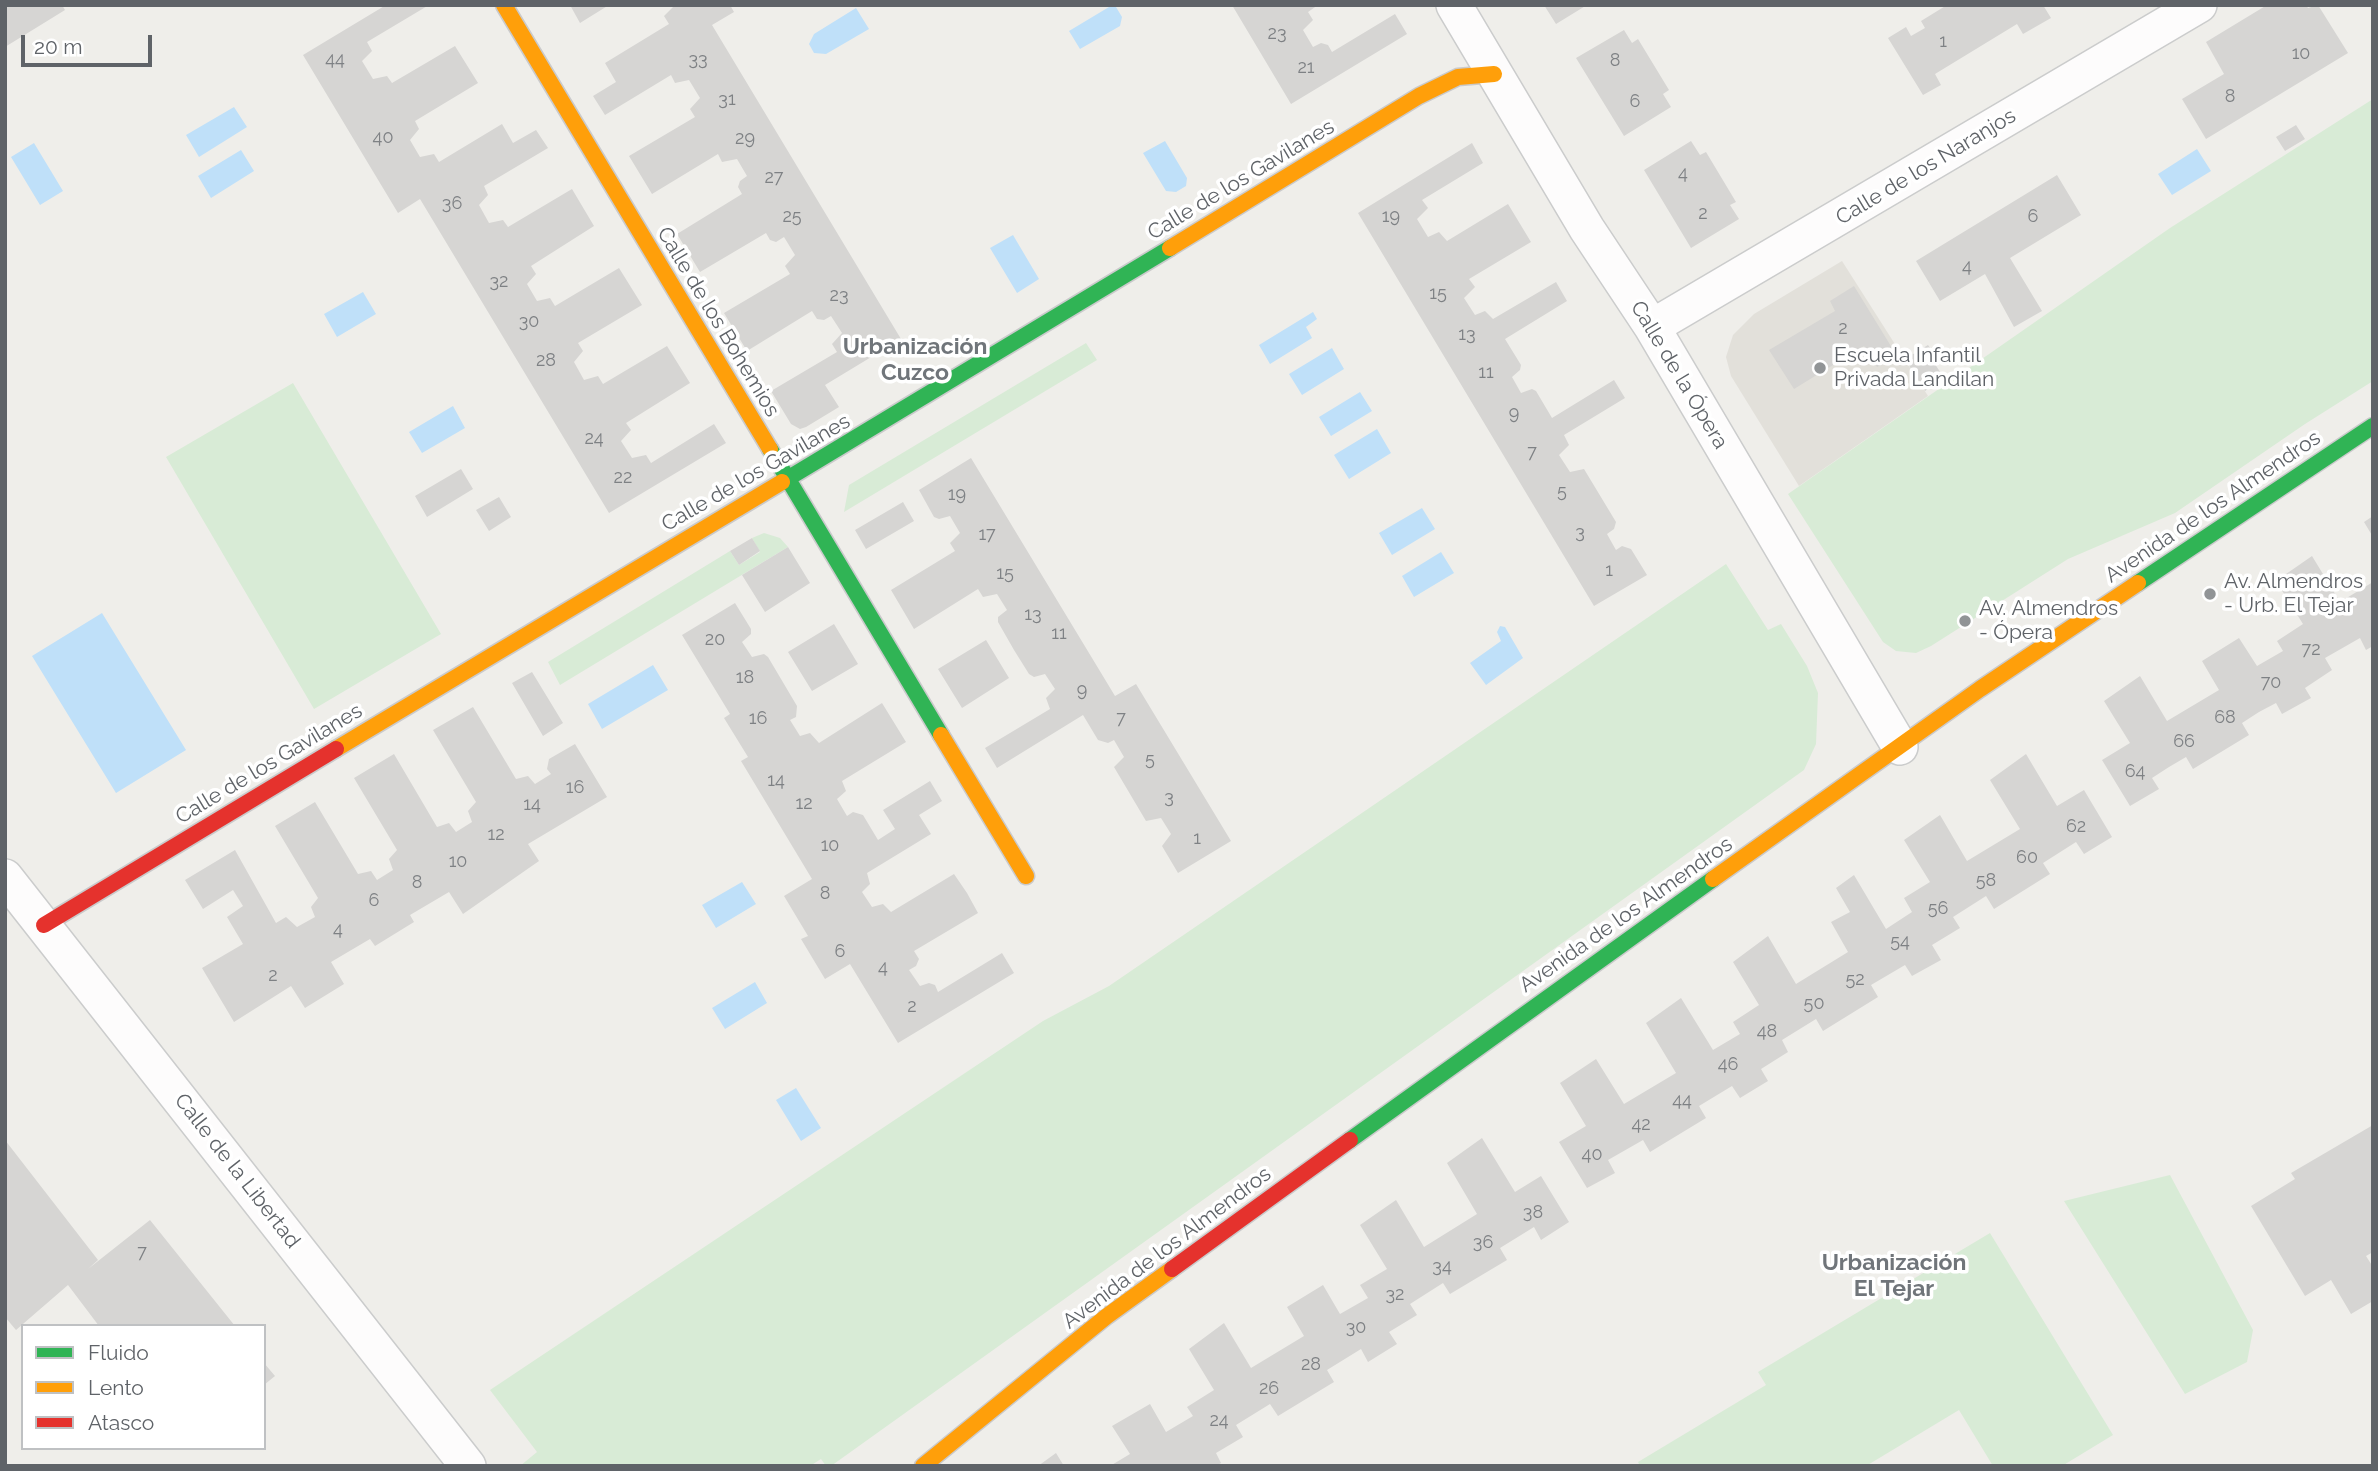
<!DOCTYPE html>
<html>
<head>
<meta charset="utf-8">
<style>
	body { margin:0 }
	#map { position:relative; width:2378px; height:1471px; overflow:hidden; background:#efeeea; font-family:Raleway,sans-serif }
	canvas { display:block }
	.frame { position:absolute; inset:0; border:7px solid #5f6368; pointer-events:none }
	.legend { position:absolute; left:21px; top:1324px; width:245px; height:126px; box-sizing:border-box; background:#fff; border:2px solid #bfc1c3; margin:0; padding:9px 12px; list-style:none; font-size:21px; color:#5f6368 }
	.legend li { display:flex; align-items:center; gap:14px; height:35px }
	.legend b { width:35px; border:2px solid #bfc1c3 }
	.scale { position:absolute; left:21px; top:35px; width:131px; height:32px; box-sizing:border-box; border:4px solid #5f6368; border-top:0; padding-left:9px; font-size:21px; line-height:24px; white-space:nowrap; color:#5f6368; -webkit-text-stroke:5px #fff; paint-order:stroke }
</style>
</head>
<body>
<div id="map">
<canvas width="2378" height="1471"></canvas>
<div class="frame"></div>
<ul class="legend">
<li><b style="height:9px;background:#30b455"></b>Fluido</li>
<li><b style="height:9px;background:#ff9f0a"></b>Lento</li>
<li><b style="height:9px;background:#e5322d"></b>Atasco</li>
</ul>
<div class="scale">20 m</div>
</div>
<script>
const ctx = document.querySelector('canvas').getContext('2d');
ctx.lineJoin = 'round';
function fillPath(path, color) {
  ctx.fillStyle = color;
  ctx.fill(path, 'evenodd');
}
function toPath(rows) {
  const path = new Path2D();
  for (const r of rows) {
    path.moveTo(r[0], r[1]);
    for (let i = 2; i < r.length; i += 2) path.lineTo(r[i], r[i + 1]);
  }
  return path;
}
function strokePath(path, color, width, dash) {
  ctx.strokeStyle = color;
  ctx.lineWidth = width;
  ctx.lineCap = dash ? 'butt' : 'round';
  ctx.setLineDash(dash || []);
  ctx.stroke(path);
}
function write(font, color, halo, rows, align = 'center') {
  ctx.font = font + ' Raleway,sans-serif';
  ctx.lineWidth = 7;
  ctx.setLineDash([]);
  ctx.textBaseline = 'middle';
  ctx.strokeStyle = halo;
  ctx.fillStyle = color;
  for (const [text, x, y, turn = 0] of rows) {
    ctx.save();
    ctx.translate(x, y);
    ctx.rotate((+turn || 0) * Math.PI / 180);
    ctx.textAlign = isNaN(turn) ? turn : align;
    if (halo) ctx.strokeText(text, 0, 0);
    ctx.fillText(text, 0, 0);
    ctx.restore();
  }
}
fillPath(toPath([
	[1842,261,1928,396,1799,486,1731,376,1726,357,1733,335,1754,314]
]), '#e2e0da');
fillPath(toPath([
	[2373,99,2373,381,2305,424,2175,513,2068,559,1931,646,1916,653,1896,651,1883,642,1788,494,2170,228],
	[1086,343,1097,360,844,512,849,485],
	[293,383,441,634,314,709,166,457],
	[764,533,780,538,788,547,560,685,548,662,730,551,739,565,760,552,752,538],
	[1726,564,1768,630,1781,624,1807,666,1818,693,1816,744,1804,770,831,1466,826,1466,821,1459,810,1466,520,1466,537,1452,490,1390,1043,1021,1109,986],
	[2170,1175,2253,1330,2247,1362,2185,1394,2064,1201],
	[1990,1233,2113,1435,2062,1466,1993,1466,1959,1410,1866,1466,1640,1466,1638,1462,1766,1385,1758,1372]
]), '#d8ebd6');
fillPath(toPath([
	[1109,7,1116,7,1122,17,1120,26,1080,49,1069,31],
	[856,8,869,29,826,54,814,53,809,44,814,34],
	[234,107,247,127,199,157,186,135],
	[1165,141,1187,178,1186,186,1176,192,1166,191,1143,153],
	[34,143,63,191,40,205,11,157],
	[2197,149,2211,171,2172,195,2158,174],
	[241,150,254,171,211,198,198,176],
	[1013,235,1039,279,1017,293,990,248],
	[363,292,376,314,337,337,324,314],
	[1313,312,1317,319,1306,327,1312,338,1270,364,1259,345],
	[1332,348,1344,369,1302,395,1289,374],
	[1360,392,1372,411,1331,436,1319,417],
	[453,406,465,428,422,453,409,432],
	[1377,429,1391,453,1349,479,1334,455],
	[1422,508,1435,529,1392,555,1379,533],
	[1441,552,1454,573,1414,597,1402,576],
	[102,613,186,750,116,793,32,656],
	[1500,626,1505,627,1523,658,1486,685,1470,663,1501,641,1497,632],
	[653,665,668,690,602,729,588,704],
	[742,882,756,904,716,928,702,905],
	[755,982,767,1003,725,1029,712,1008],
	[796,1088,821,1128,801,1141,776,1100]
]), '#bfe0f9');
fillPath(toPath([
	[5,5,62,5,65,10,5,47],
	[386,5,429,5,367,42,372,51,362,61,373,79,387,76,392,83,455,46,478,83,415,121,419,129,410,140,420,157,434,154,439,162,502,124,513,143,536,130,548,148,484,186,488,195,479,205,489,223,503,220,508,227,572,189,594,226,531,266,536,274,527,284,537,301,550,298,555,306,619,268,642,305,578,343,583,351,574,362,584,380,598,376,603,384,667,346,690,383,626,423,631,430,621,441,632,458,646,455,651,463,714,424,726,443,609,513,420,199,398,213,303,55],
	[570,5,609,5,580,23],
	[675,5,730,5,734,12,712,25,901,339,825,385,839,407,806,427,800,429,791,424,771,391,837,352,832,344,842,333,831,316,824,320,817,319,812,311,747,351,724,313,790,274,785,266,795,255,784,237,776,242,770,240,766,233,700,272,677,234,742,194,738,187,740,181,747,176,737,159,722,162,718,154,652,194,629,156,695,117,690,109,700,98,689,80,675,83,671,75,605,115,593,96,616,82,605,63,669,24,664,16],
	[1232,5,1318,5,1308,12,1313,20,1303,30,1313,47,1321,43,1328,45,1332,52,1395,14,1407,34,1291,104],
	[1544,5,1587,5,1556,24],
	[1947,5,2043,5,2051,18,2023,34,2017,24,1935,74,1941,85,1923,95,1888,38,1906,27,1911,36,1925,28,1921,21],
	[2267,5,2306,5,2308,8,2318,5,2348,53,2206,139,2182,99,2224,74,2206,42],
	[1624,30,1632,43,1638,39,1669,90,1663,94,1671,107,1624,136,1576,58],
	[2296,125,2305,139,2285,151,2276,137],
	[1691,141,1700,155,1706,152,1736,202,1730,205,1739,219,1691,248,1644,170],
	[1472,143,1483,163,1422,200,1428,208,1417,219,1428,237,1439,232,1447,241,1508,204,1531,242,1469,279,1475,287,1464,298,1475,315,1485,311,1493,319,1556,282,1567,301,1505,339,1521,365,1520,370,1512,377,1521,393,1532,389,1536,391,1552,418,1614,380,1625,398,1564,435,1569,445,1559,455,1570,472,1584,469,1616,522,1614,529,1607,534,1612,543,1616,550,1622,546,1631,549,1647,575,1594,606,1358,213],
	[2057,175,2081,215,2010,258,2042,311,2014,327,1985,274,1940,301,1916,261],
	[1854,286,1897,356,1877,367,1864,346,1794,389,1769,350,1835,311,1830,301],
	[1928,345,1937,358,1933,361,1944,378,1925,391,1905,359],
	[971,458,1115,696,1136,684,1231,841,1178,873,1162,846,1171,834,1161,818,1146,821,1114,767,1124,757,1114,740,1108,743,1098,740,1083,715,997,768,985,748,1050,709,1046,698,1055,689,1045,674,1034,677,1029,674,1014,650,998,622,998,617,1007,610,997,594,983,597,978,589,914,629,891,590,955,551,950,543,960,533,950,516,939,519,934,517,919,490],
	[461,469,473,489,427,517,415,496],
	[499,497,511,517,489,531,476,510],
	[903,502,914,521,866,549,855,530],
	[2373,516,2373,537,2364,522],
	[752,538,760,551,739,565,730,551],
	[788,547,810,583,765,612,742,575],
	[2312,556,2340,602,2373,582,2373,646,2366,650,2360,638,2325,658,2332,670,2305,688,2311,698,2282,714,2276,703,2259,712,2242,723,2249,735,2193,769,2186,757,2169,767,2152,778,2159,789,2130,806,2102,760,2130,743,2104,701,2140,676,2167,721,2219,690,2202,661,2239,638,2257,666,2283,651,2277,641,2303,624,2276,581],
	[735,603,751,629,751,634,742,642,752,657,764,654,768,657,797,706,796,717,790,720,800,736,810,733,819,743,882,703,906,742,842,781,846,791,837,799,847,816,853,812,863,815,878,840,895,829,883,810,930,781,942,801,919,815,931,834,867,873,870,884,862,892,872,907,883,904,891,912,954,874,967,893,978,913,914,951,919,959,916,966,909,970,920,986,929,983,935,985,938,992,1002,953,1014,973,898,1043,850,964,825,979,801,939,808,936,784,896,812,879,741,761,748,757,724,718,730,714,682,635],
	[834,624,858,664,812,691,788,652],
	[986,640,1009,678,962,708,938,669],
	[532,672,563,723,543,736,512,683],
	[473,707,516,779,528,776,535,784,551,774,547,769,549,759,575,744,607,797,528,844,539,861,463,914,449,892,410,915,414,922,375,946,370,939,331,962,344,984,305,1008,291,986,234,1022,202,968,243,944,227,917,243,906,233,890,203,909,185,880,235,850,276,923,286,917,297,927,315,917,311,907,318,898,275,826,315,802,358,874,371,871,377,880,393,870,389,859,397,850,354,778,394,754,437,827,449,823,456,832,472,822,468,811,476,802,433,730],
	[2026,754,2057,806,2084,790,2112,837,2084,854,2076,842,2043,863,2050,874,1994,909,1986,896,1953,917,1960,928,1932,945,1941,960,1912,976,1905,965,1871,985,1878,997,1823,1031,1816,1019,1782,1040,1788,1052,1761,1069,1768,1081,1740,1098,1732,1086,1699,1106,1706,1118,1650,1152,1643,1140,1608,1160,1615,1173,1587,1188,1559,1142,1586,1126,1560,1083,1596,1059,1624,1104,1676,1073,1646,1023,1681,998,1713,1050,1740,1034,1733,1022,1759,1005,1733,962,1768,936,1796,984,1848,952,1831,922,1850,912,1836,888,1854,875,1886,929,1912,912,1904,898,1930,882,1904,840,1940,815,1967,861,2020,829,1990,780],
	[2373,1125,2373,1252,2366,1256,2373,1267,2373,1301,2351,1314,2331,1280,2305,1296,2251,1206,2295,1179,2291,1173],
	[1482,1138,1515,1192,1541,1176,1569,1222,1541,1240,1534,1227,1500,1248,1507,1260,1450,1294,1443,1283,1410,1304,1417,1315,1389,1332,1397,1344,1368,1362,1361,1349,1327,1370,1334,1382,1278,1416,1270,1404,1236,1425,1243,1437,1216,1453,1221,1463,1216,1466,1110,1466,1130,1454,1112,1426,1150,1404,1166,1432,1193,1416,1187,1407,1214,1390,1189,1349,1224,1323,1251,1368,1304,1336,1287,1307,1323,1285,1340,1314,1368,1298,1360,1285,1387,1269,1360,1225,1396,1200,1424,1247,1477,1214,1447,1163],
	[5,1140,98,1260,88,1269,150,1220,235,1326,99,1326,68,1285,16,1330,5,1317],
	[264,1363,275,1376,264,1385],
	[1056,1453,1064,1466,1038,1466]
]), '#d6d5d3');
const street = toPath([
	[1454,5,1587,229,1652,327,1900,747],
	[1652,327,2199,5],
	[5,877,468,1466]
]);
const fast = toPath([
	[770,449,941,735],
	[782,482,1170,248],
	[2138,583,2373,426],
	[1350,1140,1713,879]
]);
const slow = toPath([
	[504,5,770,449],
	[1170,248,1419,96,1458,77,1494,74],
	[941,735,1026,876],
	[336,749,782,482],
	[1713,879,1980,689,2138,583],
	[923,1466,1107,1316,1172,1269]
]);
const jam = toPath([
	[44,925,336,749],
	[1172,1269,1350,1140]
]);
strokePath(street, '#cbcccc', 38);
strokePath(fast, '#cacacb', 19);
strokePath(slow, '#cacacb', 19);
strokePath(jam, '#cacacb', 19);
strokePath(street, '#fdfcfc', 35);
strokePath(fast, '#30b455', 16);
strokePath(slow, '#ff9f0a', 16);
strokePath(jam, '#e5322d', 16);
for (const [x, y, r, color] of [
	[1820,368,7,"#919496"],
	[2210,594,7,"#919496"],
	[1965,621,7,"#919496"]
]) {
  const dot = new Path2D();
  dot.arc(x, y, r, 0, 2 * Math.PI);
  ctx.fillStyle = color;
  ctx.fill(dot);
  strokePath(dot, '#fff', 2.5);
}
write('18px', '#7e8184', null, [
	["23",1277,34],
	["1",1943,42],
	["10",2301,54],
	["44",335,60],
	["33",698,60],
	["8",1615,61],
	["21",1306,68],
	["8",2230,97],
	["31",727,100],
	["6",1635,102],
	["40",383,138],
	["29",745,139],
	["4",1683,174],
	["27",774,178],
	["36",452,204],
	["2",1703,214],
	["25",792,217],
	["19",1391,217],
	["6",2033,217],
	["4",1967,267],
	["32",499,282],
	["15",1438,294],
	["23",839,296],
	["30",529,322],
	["2",1843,329],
	["13",1467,335],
	["28",546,361],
	["11",1486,373],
	["9",1514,414],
	["24",594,439],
	["7",1532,453],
	["22",623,478],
	["5",1562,492],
	["19",957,495],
	["3",1580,533],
	["17",987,535],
	["1",1609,571],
	["15",1005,574],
	["13",1033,615],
	["11",1059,634],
	["20",715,640],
	["72",2311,650],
	["18",745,678],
	["70",2271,683],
	["9",1082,691],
	["68",2225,718],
	["16",758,719],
	["7",1121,719],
	["66",2184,742],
	["5",1150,760],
	["64",2135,772],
	["14",776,781],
	["16",575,788],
	["3",1169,798],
	["12",804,804],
	["14",532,805],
	["62",2076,827],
	["12",496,835],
	["1",1197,839],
	["10",830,846],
	["60",2027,858],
	["10",458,862],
	["58",1986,881],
	["8",417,883],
	["8",825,894],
	["6",374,901],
	["56",1938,909],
	["4",338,930],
	["54",1900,942],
	["6",840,952],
	["4",883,968],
	["2",273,976],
	["52",1855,980],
	["50",1814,1004],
	["2",912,1007],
	["48",1767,1032],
	["46",1728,1065],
	["44",1682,1101],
	["42",1641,1125],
	["40",1592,1155],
	["38",1533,1213],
	["36",1483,1243],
	["7",142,1253],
	["34",1442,1267],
	["32",1395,1295],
	["30",1356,1328],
	["28",1311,1365],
	["26",1269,1389],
	["24",1219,1421]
]);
write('21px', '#5f6368', '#fff', [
	["Calle de los Naranjos",1926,167,-31],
	["Calle de los Gavilanes",1241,180,-31],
	["Calle de los Bohemios",718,322,59],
	["Calle de la Ópera",1679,375,59],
	["Calle de los Gavilanes",756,473,-30],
	["Avenida de los Almendros",2213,507,-34],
	["Calle de los Gavilanes",269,764,-31],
	["Avenida de los Almendros",1626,915,-35],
	["Calle de la Libertad",237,1171,52],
	["Avenida de los Almendros",1167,1248,-37]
]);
write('21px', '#5f6368', '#fff', [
	["Escuela Infantil",1834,356],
	["Privada Landilan",1834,380],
	["Av. Almendros",2224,582],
	["- Urb. El Tejar",2224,606],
	["Av. Almendros",1979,609],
	["- Ópera",1979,633]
], 'left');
write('bold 23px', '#70757a', '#fff', [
	["Urbanización",915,347],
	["Cuzco",915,373],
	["Urbanización",1894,1263],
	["El Tejar",1894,1289]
]);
</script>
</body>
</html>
